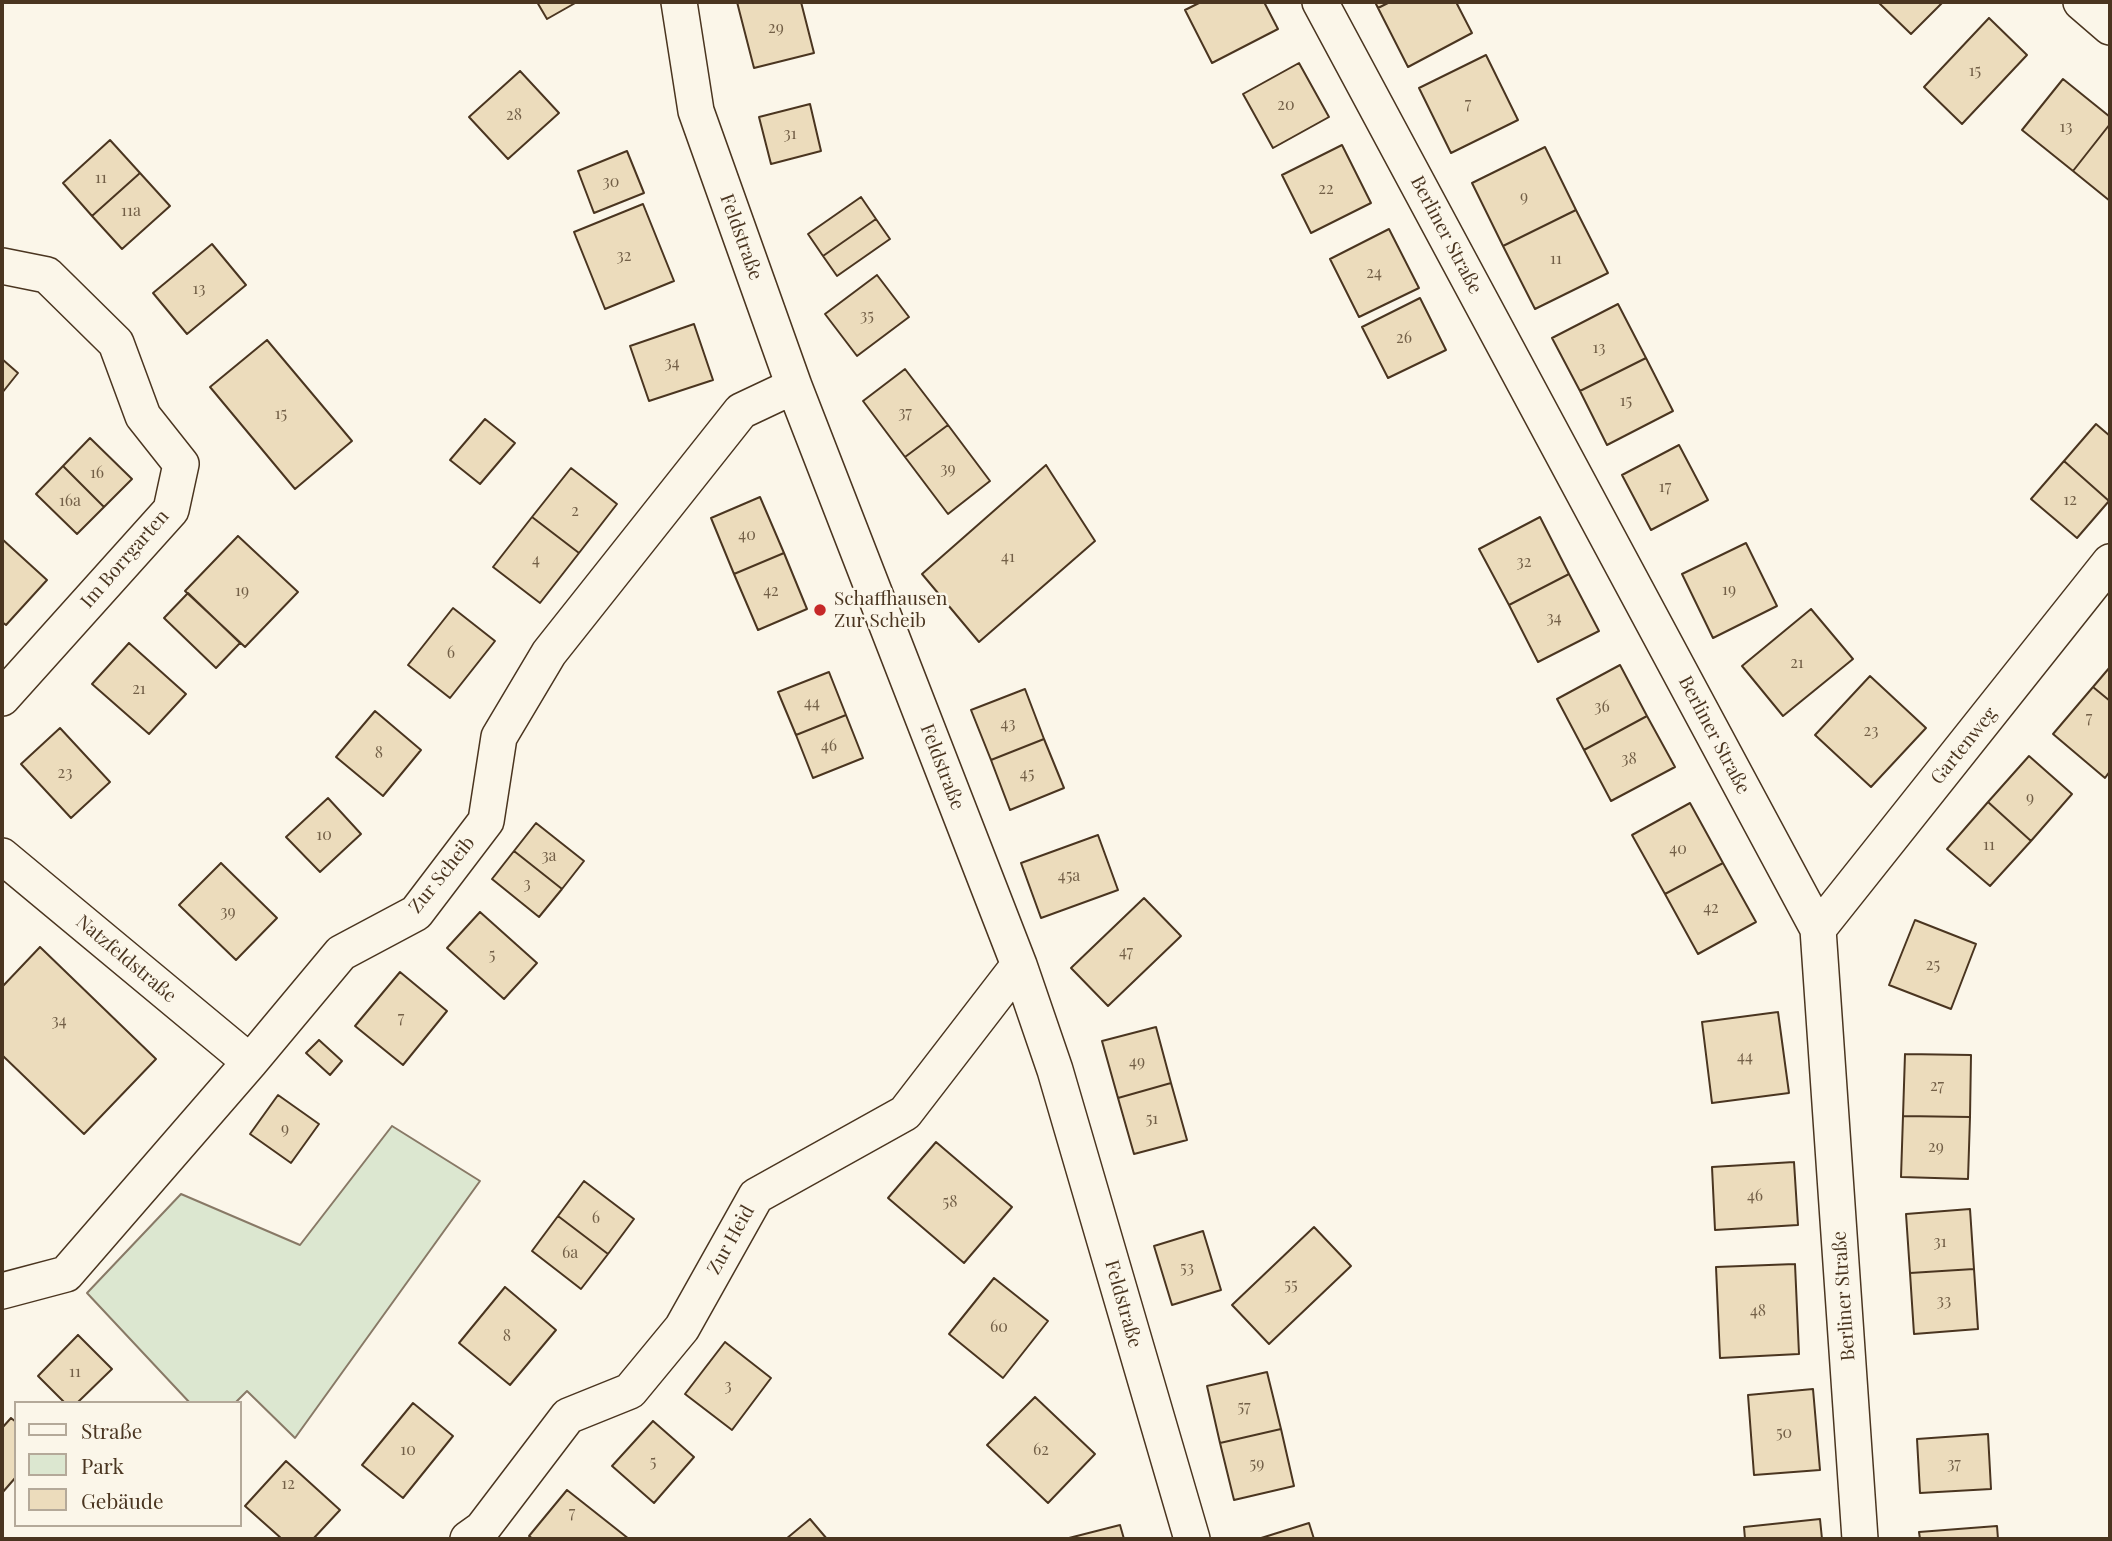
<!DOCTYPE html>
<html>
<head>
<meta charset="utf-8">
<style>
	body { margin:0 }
	#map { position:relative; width:2112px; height:1541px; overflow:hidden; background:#fbf6e9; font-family:"Playfair Display",serif }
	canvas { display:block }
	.frame { position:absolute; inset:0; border:4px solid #4a3520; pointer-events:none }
	.legend { position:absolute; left:14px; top:1401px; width:228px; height:126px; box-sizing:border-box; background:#fbf6e9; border:2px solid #b4a999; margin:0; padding:9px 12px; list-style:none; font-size:21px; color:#4a3520 }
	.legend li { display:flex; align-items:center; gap:14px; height:35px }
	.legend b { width:35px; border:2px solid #b4a999 }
</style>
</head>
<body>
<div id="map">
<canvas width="2112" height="1541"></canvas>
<div class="frame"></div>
<ul class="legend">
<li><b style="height:9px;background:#fbf6e9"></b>Straße</li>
<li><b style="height:19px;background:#dce7d0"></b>Park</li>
<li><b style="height:19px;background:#ecdcbc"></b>Gebäude</li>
</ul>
</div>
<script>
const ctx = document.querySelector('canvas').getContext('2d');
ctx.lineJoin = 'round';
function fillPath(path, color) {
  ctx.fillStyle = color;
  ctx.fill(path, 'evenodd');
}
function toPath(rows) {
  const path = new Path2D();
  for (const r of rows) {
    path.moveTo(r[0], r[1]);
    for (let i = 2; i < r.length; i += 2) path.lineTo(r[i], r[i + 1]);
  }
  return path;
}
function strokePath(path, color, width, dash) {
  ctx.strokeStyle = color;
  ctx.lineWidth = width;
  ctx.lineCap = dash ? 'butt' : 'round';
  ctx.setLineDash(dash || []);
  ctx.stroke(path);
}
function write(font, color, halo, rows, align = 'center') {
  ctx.font = font + ' "Playfair Display",serif';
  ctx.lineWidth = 5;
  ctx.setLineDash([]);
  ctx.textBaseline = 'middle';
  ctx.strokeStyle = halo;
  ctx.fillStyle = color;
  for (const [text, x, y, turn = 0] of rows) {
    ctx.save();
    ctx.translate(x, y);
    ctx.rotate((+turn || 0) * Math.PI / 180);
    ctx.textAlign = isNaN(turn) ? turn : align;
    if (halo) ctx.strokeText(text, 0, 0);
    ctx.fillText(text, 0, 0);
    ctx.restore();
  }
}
const green = toPath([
	[392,1126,480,1181,295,1438,247,1391,235,1403,190,1403,87,1293,181,1194,300,1245,392,1126]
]);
fillPath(green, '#dce7d0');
strokePath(green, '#887966', 2);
const building = toPath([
	[537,2,577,2,547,19,537,2],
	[737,2,801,2,814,53,754,68,737,2],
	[1201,2,1264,2,1278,29,1212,63,1185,10,1201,2],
	[1375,2,1390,2,1378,8,1375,2],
	[1390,2,1456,2,1472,33,1408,67,1378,8,1390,2],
	[1878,2,1943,2,1911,34,1878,2],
	[1989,18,2027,55,1962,124,1924,87,1989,18],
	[1486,55,1518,120,1451,153,1419,88,1486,55],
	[1299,63,1329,117,1273,148,1243,94,1299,63],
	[520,71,559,113,508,159,469,117,520,71],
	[2063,79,2110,117,2110,124,2073,171,2022,130,2063,79],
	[810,104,821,151,771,164,759,117,810,104],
	[2110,124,2110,201,2073,171,2110,124],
	[110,140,140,173,92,216,63,183,110,140],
	[1342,145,1371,203,1311,233,1282,175,1342,145],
	[1545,147,1576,210,1503,246,1472,183,1545,147],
	[627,151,644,193,594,213,578,171,627,151],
	[140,173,170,206,122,249,92,216,140,173],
	[861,197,876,219,823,256,808,234,861,197],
	[643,204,674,281,605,309,574,232,643,204],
	[1576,210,1608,273,1535,309,1503,246,1576,210],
	[876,219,890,239,837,276,823,256,876,219],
	[1389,229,1419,288,1359,317,1330,259,1389,229],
	[212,244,246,285,187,334,153,293,212,244],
	[877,275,909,317,857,356,825,314,877,275],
	[1420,298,1446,350,1388,378,1362,327,1420,298],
	[1618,304,1646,358,1580,391,1552,338,1618,304],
	[694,324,713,380,649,401,630,346,694,324],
	[267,340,352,441,295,489,210,387,267,340],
	[1646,358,1673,411,1607,445,1580,391,1646,358],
	[2,359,18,373,2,393,2,359],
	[905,369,948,425,905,457,863,401,905,369],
	[485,419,515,443,480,484,450,460,485,419],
	[2096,424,2110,436,2109,501,2064,461,2096,424],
	[948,425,990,481,948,514,905,457,948,425],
	[90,438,132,479,104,507,63,466,90,438],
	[1679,445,1708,500,1651,530,1622,475,1679,445],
	[2064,461,2109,501,2077,538,2031,499,2064,461],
	[1046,465,1095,541,979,642,922,574,1046,465],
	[63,466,104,507,77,534,36,494,63,466],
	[571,468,617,504,579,553,532,517,571,468],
	[760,497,784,553,734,574,711,518,760,497],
	[532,517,579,553,540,603,493,567,532,517],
	[1540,517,1569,574,1509,605,1479,549,1540,517],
	[238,536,298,592,245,647,185,591,238,536],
	[2,539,47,580,6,625,2,622,2,539],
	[1746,543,1777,606,1713,638,1682,574,1746,543],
	[784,553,807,609,758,630,734,574,784,553],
	[1569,574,1599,631,1538,662,1509,605,1569,574],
	[188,593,240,643,216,668,164,618,188,593],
	[453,608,495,641,450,698,408,665,453,608],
	[1811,609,1853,659,1783,716,1742,666,1811,609],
	[129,643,186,694,149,734,92,684,129,643],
	[1620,665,1647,716,1584,750,1557,699,1620,665],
	[2110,667,2110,701,2093,687,2110,667],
	[829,672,846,715,796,735,778,692,829,672],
	[1870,676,1926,728,1871,787,1815,735,1870,676],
	[2093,687,2110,701,2110,771,2105,778,2053,734,2093,687],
	[1025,689,1044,739,991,760,971,710,1025,689],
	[375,711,421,750,383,796,336,757,375,711],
	[846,715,863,758,813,778,796,735,846,715],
	[1647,716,1675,767,1611,801,1584,750,1647,716],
	[60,728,110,782,71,818,21,764,60,728],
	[1044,739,1064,788,1010,810,991,760,1044,739],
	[2029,756,2072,794,2031,841,1988,802,2029,756],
	[328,798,361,834,320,872,286,837,328,798],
	[1988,802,2031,841,1990,886,1947,849,1988,802],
	[1690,803,1723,863,1665,894,1632,835,1690,803],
	[536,823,584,861,562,889,514,851,536,823],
	[1098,835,1118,890,1041,918,1021,863,1098,835],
	[514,851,562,889,539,917,492,879,514,851],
	[221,863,277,918,236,960,179,905,221,863],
	[1723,863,1756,922,1698,954,1665,894,1723,863],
	[1144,898,1181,936,1108,1006,1071,968,1144,898],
	[480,912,537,963,504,999,447,948,480,912],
	[1915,920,1976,944,1951,1009,1889,985,1915,920],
	[40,947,156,1059,84,1134,2,1055,2,987,40,947],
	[400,972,447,1011,403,1065,355,1026,400,972],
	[1778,1012,1789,1093,1712,1103,1702,1022,1778,1012],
	[1156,1027,1171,1083,1118,1098,1102,1041,1156,1027],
	[319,1040,342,1061,330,1075,306,1053,319,1040],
	[1905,1054,1971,1055,1970,1117,1903,1116,1905,1054],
	[1171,1083,1187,1140,1134,1154,1118,1098,1171,1083],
	[278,1095,319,1124,291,1163,250,1134,278,1095],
	[1903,1116,1970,1117,1968,1179,1901,1177,1903,1116],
	[936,1142,1012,1207,964,1263,888,1198,936,1142],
	[1794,1162,1798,1225,1715,1230,1712,1167,1794,1162],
	[584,1181,634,1219,608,1254,558,1216,584,1181],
	[1970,1209,1974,1269,1910,1273,1906,1214,1970,1209],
	[558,1216,608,1254,581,1289,532,1251,558,1216],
	[1314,1227,1351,1266,1269,1344,1232,1305,1314,1227],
	[1203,1231,1221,1290,1172,1305,1154,1246,1203,1231],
	[1795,1264,1799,1354,1720,1358,1716,1267,1795,1264],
	[1974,1269,1978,1329,1914,1334,1910,1273,1974,1269],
	[994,1278,1048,1321,1003,1378,949,1334,994,1278],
	[505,1287,556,1330,510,1385,459,1343,505,1287],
	[78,1335,112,1369,77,1403,65,1403,38,1376,78,1335],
	[725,1342,771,1378,732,1430,685,1394,725,1342],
	[1267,1372,1281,1429,1220,1443,1207,1386,1267,1372],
	[1813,1389,1820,1470,1754,1475,1748,1395,1813,1389],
	[1035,1397,1095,1454,1048,1503,987,1445,1035,1397],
	[413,1403,453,1436,403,1498,362,1465,413,1403],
	[11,1418,16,1422,16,1477,2,1493,2,1428,11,1418],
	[653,1421,694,1457,654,1503,612,1466,653,1421],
	[1281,1429,1294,1486,1234,1500,1220,1443,1281,1429],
	[1988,1434,1991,1489,1920,1493,1917,1439,1988,1434],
	[286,1461,340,1510,313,1539,282,1539,245,1506,286,1461],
	[567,1490,629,1539,533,1539,529,1536,567,1490],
	[810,1519,827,1539,786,1539,810,1519],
	[1820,1519,1822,1539,1745,1539,1744,1527,1820,1519],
	[1309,1523,1314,1539,1258,1539,1309,1523],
	[1120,1525,1124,1539,1065,1539,1120,1525],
	[1997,1526,1998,1539,1920,1539,1919,1532,1997,1526]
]);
fillPath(building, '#ecdcbc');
strokePath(building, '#4a3520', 2);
const street = toPath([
	[679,2,696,111,794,386,1019,965,1055,1070,1192,1539],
	[1320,2,1818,929,1860,1539],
	[2081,2,2110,27],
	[2,266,47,275,116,343,143,416,181,464,171,510,2,698],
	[2,856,250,1062],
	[1818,929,2110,562],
	[2,1291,66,1274,250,1062,341,953,416,913,486,821,499,737,549,653,741,411,794,386],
	[468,1539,482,1529,568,1416,630,1391,682,1328,756,1196,905,1113,1019,965]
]);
strokePath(street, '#4a3520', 38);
strokePath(street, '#fbf6e9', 35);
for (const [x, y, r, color] of [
	[820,610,7,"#c62828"]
]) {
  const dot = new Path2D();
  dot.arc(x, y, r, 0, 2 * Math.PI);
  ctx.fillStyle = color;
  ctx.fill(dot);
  strokePath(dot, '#fbf6e9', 2.5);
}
write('16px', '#725f47', null, [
	["29",776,28],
	["15",1975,71],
	["7",1468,104],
	["20",1286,105],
	["28",514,115],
	["13",2066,127],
	["31",790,134],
	["11",101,178],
	["30",611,182],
	["22",1326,189],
	["9",1524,197],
	["11a",131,211],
	["32",624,256],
	["11",1556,259],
	["24",1374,273],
	["13",199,289],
	["35",867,316],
	["26",1404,338],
	["13",1599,348],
	["34",672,363],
	["15",1626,401],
	["37",905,413],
	["15",281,414],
	["39",948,469],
	["16",97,473],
	["17",1665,487],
	["12",2070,500],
	["16a",70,501],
	["2",575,511],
	["40",747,535],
	["41",1008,557],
	["4",536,560],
	["32",1524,562],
	["19",1729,590],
	["19",242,591],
	["42",771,591],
	["34",1554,618],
	["6",451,653],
	["21",1797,663],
	["21",139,689],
	["44",812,703],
	["36",1602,707],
	["7",2089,718],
	["43",1008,724],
	["23",1871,731],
	["46",829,746],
	["8",379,753],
	["38",1629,759],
	["23",65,773],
	["45",1027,774],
	["9",2030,798],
	["10",324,835],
	["11",1989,845],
	["40",1678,849],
	["3a",549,856],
	["45a",1069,876],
	["3",527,884],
	["42",1711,908],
	["39",228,912],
	["47",1126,952],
	["5",492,955],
	["25",1933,965],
	["7",401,1018],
	["34",59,1021],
	["44",1745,1057],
	["49",1137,1062],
	["27",1937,1086],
	["51",1152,1119],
	["9",285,1129],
	["29",1936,1147],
	["46",1755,1196],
	["58",950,1202],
	["6",596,1218],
	["31",1940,1242],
	["6a",570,1253],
	["53",1187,1268],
	["55",1291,1285],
	["33",1944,1301],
	["48",1758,1311],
	["60",999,1327],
	["8",507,1336],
	["11",75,1372],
	["3",728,1386],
	["57",1244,1407],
	["50",1784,1433],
	["10",408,1450],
	["62",1041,1450],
	["5",653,1462],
	["59",1257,1464],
	["37",1954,1464],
	["12",288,1484],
	["7",572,1513]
]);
write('19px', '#4a3520', '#fbf6e9', [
	["Berliner Straße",1446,235,62],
	["Feldstraße",741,237,70],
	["Im Borrgarten",125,559,-49],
	["Berliner Straße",1714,735,62],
	["Gartenweg",1964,746,-51],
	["Feldstraße",942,767,69],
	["Zur Scheib",442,875,-51],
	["Natzfeldstraße",126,959,40],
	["Zur Heid",731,1240,-61],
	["Berliner Straße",1844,1296,-94],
	["Feldstraße",1123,1304,74]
]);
write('19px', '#4a3520', '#fbf6e9', [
	["Schaffhausen",834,599],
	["Zur Scheib",834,621]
], 'left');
</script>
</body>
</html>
